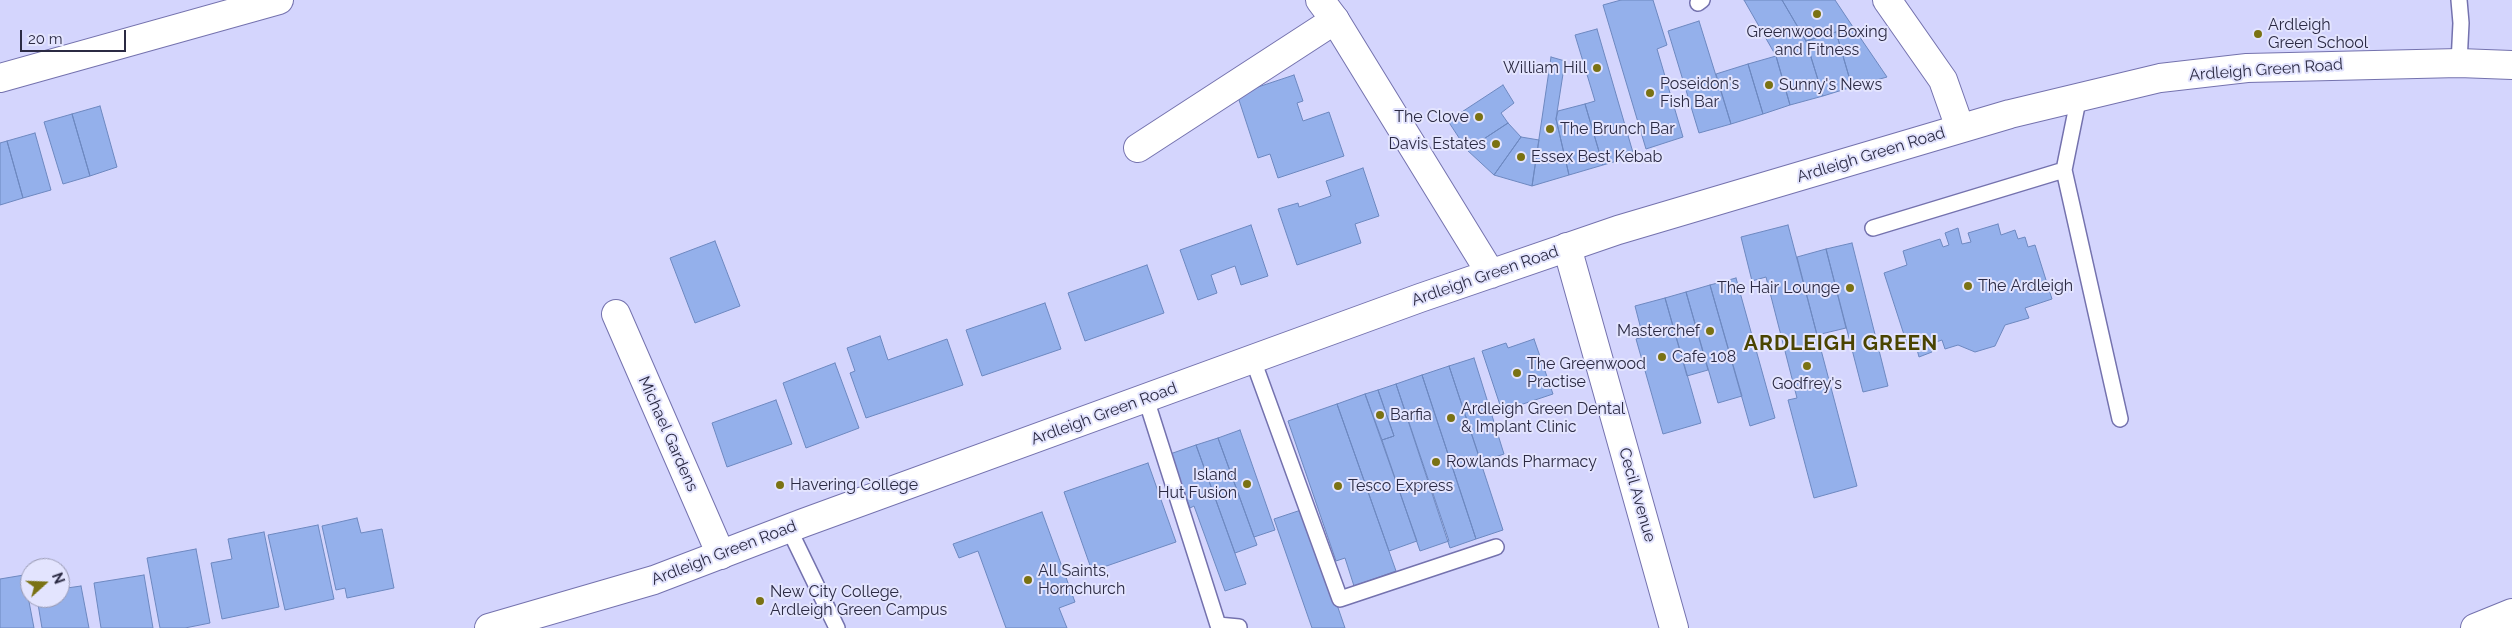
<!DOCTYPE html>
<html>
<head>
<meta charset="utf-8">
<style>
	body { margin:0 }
	#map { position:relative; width:2512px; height:628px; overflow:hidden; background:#d4d5fd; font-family:Raleway,sans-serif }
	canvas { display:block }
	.north { position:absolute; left:20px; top:558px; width:50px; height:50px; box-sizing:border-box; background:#e3e4fe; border:1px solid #999ab3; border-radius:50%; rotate:70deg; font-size:14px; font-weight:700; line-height:20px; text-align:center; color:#2b2a43 }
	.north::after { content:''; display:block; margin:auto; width:18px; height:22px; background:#7a7213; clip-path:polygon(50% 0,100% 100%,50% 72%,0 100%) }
	.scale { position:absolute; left:20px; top:30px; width:106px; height:22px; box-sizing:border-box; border:2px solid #2b2a43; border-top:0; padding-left:6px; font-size:15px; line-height:18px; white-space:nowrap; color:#2b2a43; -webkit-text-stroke:4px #e3e4fe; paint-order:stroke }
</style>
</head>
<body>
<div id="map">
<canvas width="2512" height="628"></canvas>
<div class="north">N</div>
<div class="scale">20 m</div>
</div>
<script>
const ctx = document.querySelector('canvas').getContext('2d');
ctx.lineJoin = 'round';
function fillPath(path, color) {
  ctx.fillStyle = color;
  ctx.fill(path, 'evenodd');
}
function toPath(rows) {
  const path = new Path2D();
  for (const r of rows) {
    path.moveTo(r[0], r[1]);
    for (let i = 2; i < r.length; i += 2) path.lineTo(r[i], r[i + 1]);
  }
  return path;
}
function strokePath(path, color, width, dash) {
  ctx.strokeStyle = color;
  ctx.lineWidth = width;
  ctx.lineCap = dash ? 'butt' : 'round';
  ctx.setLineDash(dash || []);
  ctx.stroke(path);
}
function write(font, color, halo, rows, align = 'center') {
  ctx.font = font + ' Raleway,sans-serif';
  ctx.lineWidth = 4;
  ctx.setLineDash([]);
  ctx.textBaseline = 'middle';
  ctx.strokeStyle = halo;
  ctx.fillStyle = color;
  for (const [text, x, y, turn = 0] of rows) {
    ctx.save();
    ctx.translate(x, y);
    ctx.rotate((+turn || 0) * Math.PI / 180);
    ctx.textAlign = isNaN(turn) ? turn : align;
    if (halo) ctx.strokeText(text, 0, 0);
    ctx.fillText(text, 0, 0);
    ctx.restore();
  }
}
const building = toPath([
	[1621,0,1653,0,1667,45,1657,49,1683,137,1646,149,1603,5,1621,0],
	[1744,0,1782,0,1806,41,1823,96,1790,105,1776,56,1744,0],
	[1782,0,1835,0,1853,27,1806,41,1782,0],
	[1699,21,1731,124,1699,133,1668,31,1699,21],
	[1853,27,1887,77,1852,87,1836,32,1853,27],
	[1597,29,1634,156,1603,165,1585,104,1595,101,1575,35,1597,29],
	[1836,32,1852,87,1823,96,1806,41,1836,32],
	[1776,56,1790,105,1763,114,1748,64,1776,56],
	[1551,57,1565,61,1556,119,1569,175,1532,186,1551,57],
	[1748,64,1763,114,1731,124,1716,74,1748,64],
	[1294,75,1303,101,1297,103,1303,121,1329,112,1344,156,1278,178,1270,154,1258,158,1237,94,1294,75],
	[1503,85,1514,103,1501,113,1508,123,1467,150,1448,121,1503,85],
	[1585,104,1603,165,1569,175,1556,119,1558,111,1585,104],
	[100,106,117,167,90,176,72,114,100,106],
	[72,114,90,176,63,184,44,122,72,114],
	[1508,123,1521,137,1494,175,1467,150,1508,123],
	[35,133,51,190,23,198,7,141,35,133],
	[1521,137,1539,140,1532,186,1494,175,1521,137],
	[7,141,23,198,0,205,0,143,7,141],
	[1363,168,1379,216,1355,224,1361,243,1297,265,1278,209,1298,203,1299,207,1331,196,1326,181,1363,168],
	[1998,224,2001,235,2015,230,2018,239,2025,237,2028,247,2035,245,2052,299,2025,308,2029,318,2005,325,1995,346,1975,352,1958,345,1945,349,1942,340,1930,344,1932,352,1919,357,1915,342,1907,344,1884,273,1907,265,1903,251,1940,239,1943,247,1949,245,1945,233,1958,228,1962,244,1971,242,1968,233,1998,224],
	[1251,225,1268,276,1241,285,1235,266,1211,275,1217,293,1198,300,1180,250,1251,225],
	[1788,225,1857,486,1814,498,1788,400,1797,398,1766,277,1752,281,1741,237,1788,225],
	[715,241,740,306,695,323,670,258,715,241],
	[1852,243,1888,386,1863,392,1826,249,1852,243],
	[1826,249,1846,328,1817,335,1797,257,1826,249],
	[1147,265,1164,313,1085,341,1068,293,1147,265],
	[1736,278,1775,418,1750,426,1710,285,1736,278],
	[1710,285,1742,396,1718,403,1686,292,1710,285],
	[1686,292,1708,370,1687,376,1665,298,1686,292],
	[1665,298,1701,423,1663,434,1636,339,1643,337,1635,306,1665,298],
	[1045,303,1061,349,982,376,966,330,1045,303],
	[880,336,888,360,947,339,963,385,866,418,850,373,855,371,847,348,880,336],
	[1534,339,1553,394,1502,411,1482,351,1506,343,1508,348,1534,339],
	[1474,358,1504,454,1481,462,1449,366,1474,358],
	[835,363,859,428,806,448,783,383,835,363],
	[1449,366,1503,530,1476,539,1422,375,1449,366],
	[1422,375,1476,539,1450,548,1396,384,1422,375],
	[1396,384,1449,541,1420,551,1382,440,1394,436,1378,390,1396,384],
	[1378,390,1394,436,1382,440,1365,394,1378,390],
	[1365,394,1417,541,1389,551,1337,404,1365,394],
	[776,400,792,444,727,467,712,423,776,400],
	[1337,404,1396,571,1354,586,1345,558,1336,561,1288,421,1337,404],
	[1240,430,1275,530,1254,537,1218,438,1240,430],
	[1218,438,1257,545,1235,553,1196,445,1218,438],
	[1196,445,1246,584,1225,591,1194,506,1190,508,1170,454,1196,445],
	[1148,463,1176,542,1092,571,1064,492,1148,463],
	[1304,509,1345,628,1312,628,1274,519,1304,509],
	[1042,512,1075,602,1059,608,1067,628,1006,628,978,551,959,558,953,544,1042,512],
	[357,518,361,533,382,529,394,588,347,598,345,588,336,590,322,526,357,518],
	[318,525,334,599,285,610,268,535,318,525],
	[264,532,279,607,222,619,211,563,232,559,228,539,264,532],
	[196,549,210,623,185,628,160,628,147,558,196,549],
	[24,575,34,628,0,628,0,579,24,575],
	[144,575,153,628,101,628,94,583,144,575],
	[81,586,89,628,42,628,37,598,60,598,60,589,81,586]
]);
fillPath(building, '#94b0eb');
strokePath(building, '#6d88c0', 1);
const service = toPath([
	[1698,3,1702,0],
	[2459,63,2461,23,2459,0],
	[2079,96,2064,170,2120,419],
	[1873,228,2064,170],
	[1253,360,1340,599,1496,547],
	[1146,399,1218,625,1239,627],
	[789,529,837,628]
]);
const minor = toPath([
	[1887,0,1943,80,1960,128],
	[0,78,279,0],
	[1138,148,1335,20],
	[1567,247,1674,628],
	[616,314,721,555],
	[2475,628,2512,613]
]);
const tertiary = toPath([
	[1320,0,1335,20,1491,274],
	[489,628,654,580,803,523,1420,298,1618,230,2010,114,2160,78,2247,68,2459,63,2512,65]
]);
strokePath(service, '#7472ae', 18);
strokePath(minor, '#7472ae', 30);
strokePath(tertiary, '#7472ae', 30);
strokePath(service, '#fff', 15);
strokePath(minor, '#fff', 28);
strokePath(tertiary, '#fff', 28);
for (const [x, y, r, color] of [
	[1817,14,5,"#7a7213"],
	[2258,34,5,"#7a7213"],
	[1597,68,5,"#7a7213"],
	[1769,85,5,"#7a7213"],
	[1650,93,5,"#7a7213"],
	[1479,117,5,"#7a7213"],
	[1550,129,5,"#7a7213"],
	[1496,144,5,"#7a7213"],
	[1521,157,5,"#7a7213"],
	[1968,286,5,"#7a7213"],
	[1850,288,5,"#7a7213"],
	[1710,331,5,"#7a7213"],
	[1662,357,5,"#7a7213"],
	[1807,366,5,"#7a7213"],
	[1517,373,5,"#7a7213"],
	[1380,415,5,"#7a7213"],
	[1451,418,5,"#7a7213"],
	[1436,462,5,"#7a7213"],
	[1247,484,5,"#7a7213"],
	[780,485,5,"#7a7213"],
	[1338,486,5,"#7a7213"],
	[1028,580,5,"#7a7213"],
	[760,601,5,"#7a7213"]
]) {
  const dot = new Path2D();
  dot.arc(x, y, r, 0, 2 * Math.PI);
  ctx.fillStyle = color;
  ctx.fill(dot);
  strokePath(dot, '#e3e4fe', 2);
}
write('16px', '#2b2a43', '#e3e4fe', [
	["Ardleigh",2268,25],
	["Green School",2268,43],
	["Greenwood Boxing",1817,32,"center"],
	["and Fitness",1817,50,"center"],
	["William Hill",1587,68,"right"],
	["Poseidon's",1660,84],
	["Fish Bar",1660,102],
	["Sunny's News",1779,85],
	["The Clove",1469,117,"right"],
	["The Brunch Bar",1560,129],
	["Davis Estates",1486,144,"right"],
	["Essex Best Kebab",1531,157],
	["The Ardleigh",1978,286],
	["The Hair Lounge",1840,288,"right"],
	["Masterchef",1700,331,"right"],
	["Cafe 108",1672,357],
	["The Greenwood",1527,364],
	["Practise",1527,382],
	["Godfrey's",1807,384,"center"],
	["Ardleigh Green Dental",1461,409],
	["& Implant Clinic",1461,427],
	["Barfia",1390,415],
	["Rowlands Pharmacy",1446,462],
	["Island",1237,475,"right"],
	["Hut Fusion",1237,493,"right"],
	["Havering College",790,485],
	["Tesco Express",1348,486],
	["All Saints,",1038,571],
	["Hornchurch",1038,589],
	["New City College,",770,592],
	["Ardleigh Green Campus",770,610]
], 'left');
write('16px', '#2b2a43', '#e3e4fe', [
	["Ardleigh Green Road",2266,70,-4],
	["Ardleigh Green Road",1871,155,-17],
	["Ardleigh Green Road",1485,276,-19],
	["Ardleigh Green Road",1104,414,-20],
	["Michael Gardens",668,434,66],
	["Cecil Avenue",1637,495,74],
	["Ardleigh Green Road",724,553,-21]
]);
ctx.letterSpacing = '1px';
write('bold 21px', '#4a4401', '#e3e4fe', [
	["ARDLEIGH GREEN",1841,344]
]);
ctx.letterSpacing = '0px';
</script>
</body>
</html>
